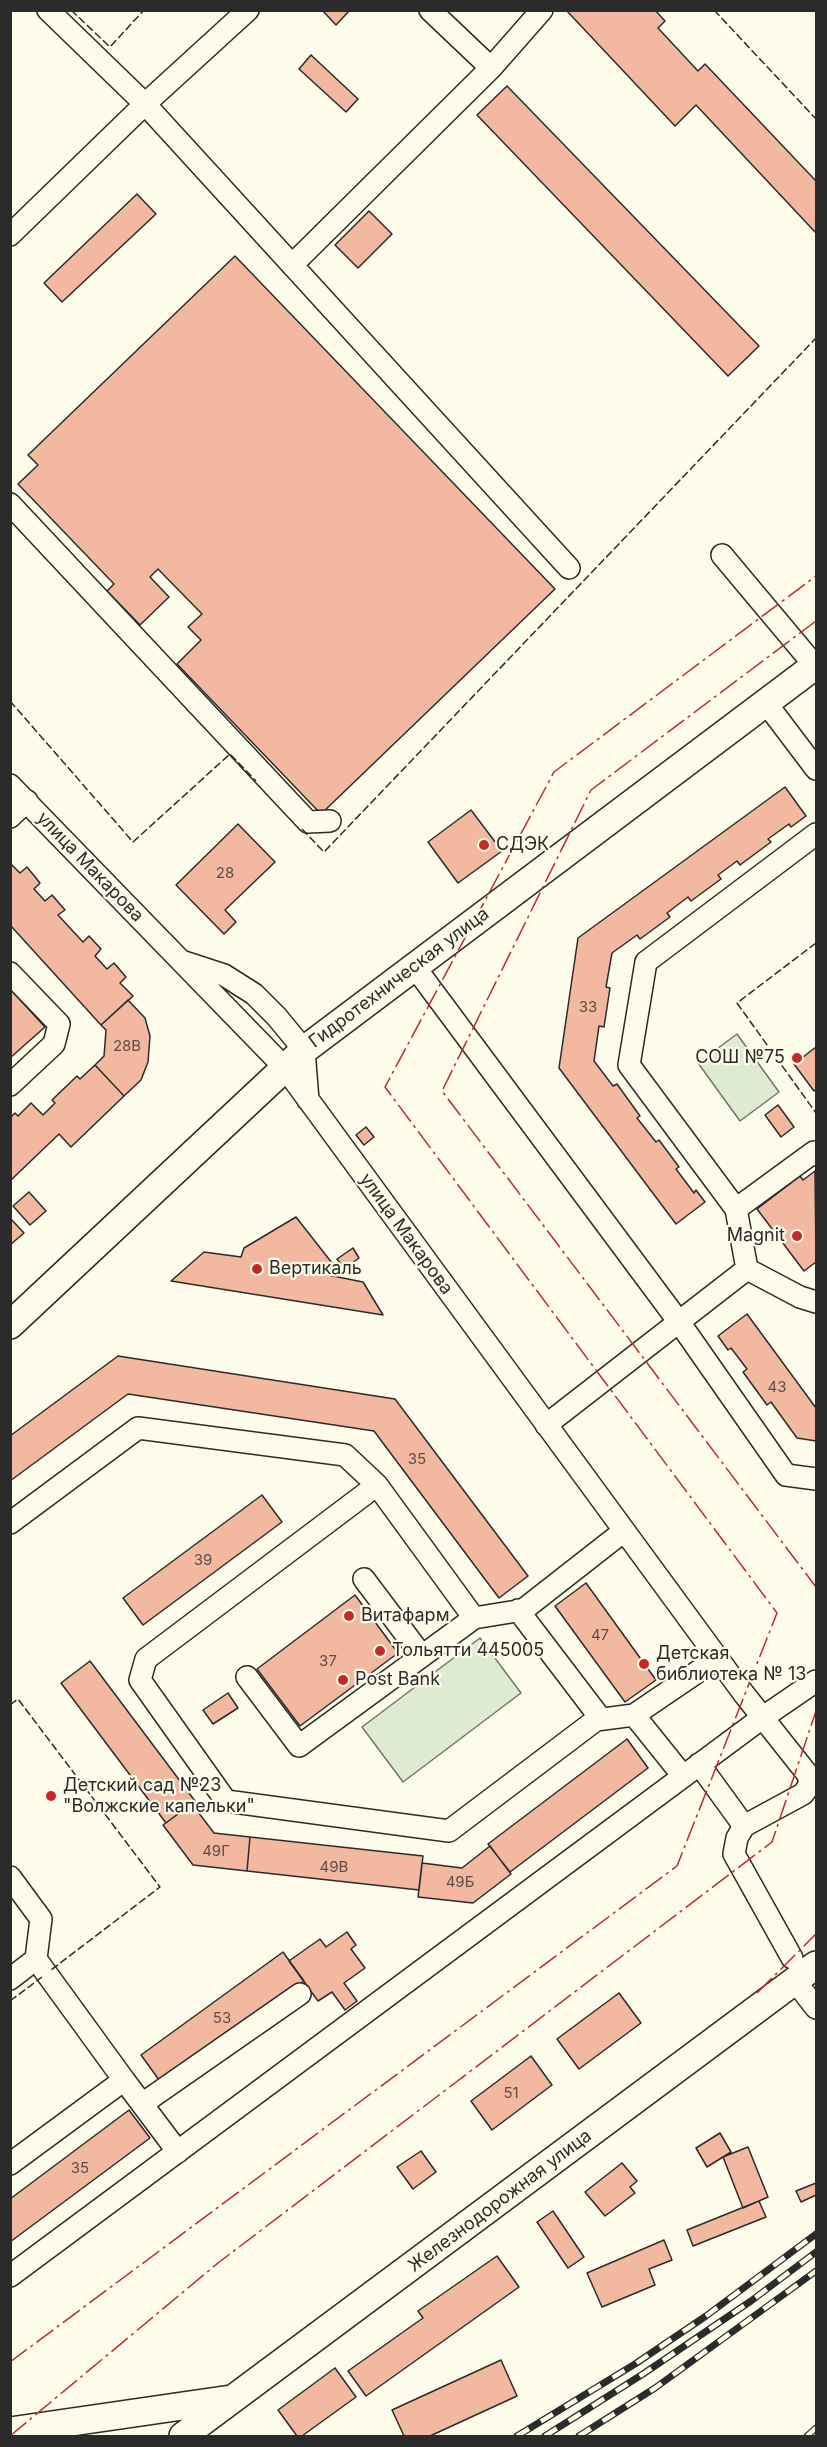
<!DOCTYPE html>
<html>
<head>
<meta charset="utf-8">
<style>
	body { margin:0 }
	#map { position:relative; width:827px; height:2447px; overflow:hidden; background:#fdfbea; font-family:Inter,sans-serif }
	canvas { display:block }
	.frame { position:absolute; inset:0; border:12px solid #2b2b2b; pointer-events:none }
</style>
</head>
<body>
<div id="map">
<canvas width="827" height="2447"></canvas>
<div class="frame"></div>
</div>
<script>
const ctx = document.querySelector('canvas').getContext('2d');
ctx.lineJoin = 'round';
function fillPath(path, color) {
  ctx.fillStyle = color;
  ctx.fill(path, 'evenodd');
}
function toPath(rows) {
  const path = new Path2D();
  for (const r of rows) {
    path.moveTo(r[0], r[1]);
    for (let i = 2; i < r.length; i += 2) path.lineTo(r[i], r[i + 1]);
  }
  return path;
}
function strokePath(path, color, width, dash) {
  ctx.strokeStyle = color;
  ctx.lineWidth = width;
  ctx.lineCap = dash ? 'butt' : 'round';
  ctx.setLineDash(dash || []);
  ctx.stroke(path);
}
function write(font, color, halo, rows, align = 'center') {
  ctx.font = font + ' Inter,sans-serif';
  ctx.lineWidth = 4.5;
  ctx.setLineDash([]);
  ctx.textBaseline = 'middle';
  ctx.strokeStyle = halo;
  ctx.fillStyle = color;
  for (const [text, x, y, turn = 0] of rows) {
    ctx.save();
    ctx.translate(x, y);
    ctx.rotate((+turn || 0) * Math.PI / 180);
    ctx.textAlign = isNaN(turn) ? turn : align;
    if (halo) ctx.strokeText(text, 0, 0);
    ctx.fillText(text, 0, 0);
    ctx.restore();
  }
}
const green = toPath([
	[737,1034,779,1092,740,1121,698,1063,737,1034],
	[480,1638,521,1693,403,1782,362,1727,480,1638]
]);
fillPath(green, '#deebd1');
strokePath(green, '#74746e', 1.5);
const building = toPath([
	[322,10,350,10,336,25,322,10],
	[566,10,655,10,665,21,658,28,698,71,705,64,816,181,816,233,696,105,675,126,566,10],
	[311,55,358,99,346,112,299,69,311,55],
	[507,86,759,346,728,376,477,115,507,86],
	[137,194,156,214,62,302,44,283,137,194],
	[369,211,392,234,358,268,335,245,369,211],
	[235,256,555,589,321,814,177,664,201,640,188,627,202,614,158,569,150,577,169,597,140,625,107,591,114,584,18,484,38,465,28,455,235,256],
	[785,787,806,816,791,827,789,824,768,839,771,842,740,865,737,861,718,875,721,879,691,901,688,897,667,913,670,917,640,939,637,935,612,953,606,987,610,988,604,1027,599,1026,594,1061,613,1086,617,1084,640,1116,637,1118,656,1142,659,1140,679,1167,676,1169,694,1193,696,1190,705,1202,676,1224,559,1068,578,938,785,787],
	[471,810,502,851,458,883,428,842,471,810],
	[238,824,275,862,225,910,236,922,224,934,176,885,238,824],
	[10,863,20,873,27,867,40,883,34,889,45,901,52,895,65,910,58,915,83,942,89,936,101,949,95,956,107,969,114,963,126,977,120,983,133,996,101,1025,10,925,10,863],
	[10,989,45,1027,10,1058,10,989],
	[128,1000,145,1018,150,1036,148,1062,141,1080,124,1096,95,1065,104,1056,106,1030,101,1025,128,1000],
	[816,1047,816,1089,814,1091,794,1064,816,1047],
	[95,1065,124,1096,71,1147,59,1134,10,1181,10,1118,15,1113,18,1116,31,1103,43,1115,55,1103,52,1100,77,1076,80,1079,95,1065],
	[778,1105,794,1127,781,1137,765,1115,778,1105],
	[366,1127,374,1137,364,1145,356,1135,366,1127],
	[815,1171,816,1262,804,1271,757,1209,800,1176,803,1180,815,1171],
	[29,1192,46,1211,30,1225,13,1206,29,1192],
	[296,1217,332,1263,328,1275,363,1282,383,1315,171,1281,204,1252,241,1257,244,1248,296,1217],
	[10,1218,24,1233,10,1245,10,1218],
	[353,1248,359,1258,344,1269,337,1259,353,1248],
	[747,1314,816,1408,816,1441,797,1438,771,1402,767,1405,743,1372,747,1369,731,1348,728,1350,718,1336,747,1314],
	[118,1356,395,1399,528,1576,499,1598,374,1431,128,1394,10,1481,10,1436,118,1356],
	[262,1495,282,1522,143,1625,123,1598,262,1495],
	[586,1583,656,1680,625,1702,555,1606,586,1583],
	[355,1595,398,1653,300,1726,257,1669,355,1595],
	[90,1661,195,1801,166,1823,61,1683,90,1661],
	[228,1693,238,1708,213,1724,203,1710,228,1693],
	[627,1739,648,1768,510,1872,488,1844,627,1739],
	[192,1804,214,1833,250,1837,247,1871,193,1865,163,1825,192,1804],
	[250,1837,423,1856,419,1890,247,1871,250,1837],
	[490,1846,511,1874,473,1903,418,1897,422,1863,462,1868,490,1846],
	[347,1932,356,1945,351,1949,365,1968,344,1983,357,2001,345,2010,332,1992,318,2001,289,1961,320,1939,326,1947,347,1932],
	[283,1952,304,1981,162,2084,141,2055,283,1952],
	[619,1993,641,2023,579,2069,557,2039,619,1993],
	[531,2056,552,2085,492,2130,471,2101,531,2056],
	[129,2110,150,2138,10,2242,10,2199,129,2110],
	[720,2133,731,2152,707,2167,696,2148,720,2133],
	[748,2147,768,2197,743,2208,723,2157,748,2147],
	[421,2151,436,2172,413,2189,397,2167,421,2151],
	[622,2163,637,2181,630,2187,635,2193,605,2216,585,2192,622,2163],
	[816,2183,816,2195,801,2202,796,2191,816,2183],
	[759,2201,766,2217,693,2246,687,2230,759,2201],
	[553,2211,584,2257,568,2268,537,2222,553,2211],
	[664,2240,672,2260,649,2269,655,2285,602,2307,587,2273,664,2240],
	[497,2256,519,2287,366,2396,348,2371,423,2318,418,2311,497,2256],
	[501,2360,517,2396,430,2436,404,2436,392,2410,501,2360],
	[335,2368,356,2397,302,2436,297,2436,278,2410,335,2368]
]);
fillPath(building, '#f2b8a0');
strokePath(building, '#2b2b2b', 1.5);
const minor = toPath([
	[48,10,145,104,569,568],
	[430,10,491,68],
	[10,235,145,104,248,10],
	[292,265,491,68,542,10],
	[10,504,308,822,330,821],
	[722,555,815,666],
	[766,703,816,769],
	[10,785,285,1068,744,1694,809,1776,809,1786,803,1794,744,1826,737,1838,734,1854,792,1958],
	[10,817,27,801],
	[184,962,224,975,254,994,277,1017,304,1050,308,1100],
	[414,966,679,1322,786,1475,816,1479],
	[10,973,59,1024,54,1044,10,1085],
	[736,1209,814,1152,816,1155],
	[747,1269,736,1209,629,1065,646,962,816,834],
	[546,1425,747,1269,800,1297,816,1302],
	[377,1485,146,1659,140,1680,226,1801,449,1831,596,1720,634,1715],
	[10,1523,138,1428,345,1455,377,1485,474,1618],
	[364,1579,422,1656],
	[518,1610,601,1719],
	[247,1677,299,1746,474,1618,523,1610,624,1531],
	[699,1764,744,1826],
	[683,1776,634,1715,718,1658],
	[10,1877,41,1919,36,1959,124,2080],
	[10,1979,36,1959],
	[795,1981,816,2008],
	[142,2104,300,1994],
	[10,2164,124,2080,178,2152],
	[10,2276,762,1718,816,1681]
]);
const major = toPath([
	[10,1325,304,1050,816,665],
	[10,2431,231,2399],
	[183,2436,816,1965]
]);
strokePath(minor, '#2b2b2b', 24);
strokePath(major, '#2b2b2b', 30);
strokePath(minor, '#fdfbea', 21);
strokePath(major, '#fdfbea', 27);
const rail = toPath([
	[517,2436,635,2364,706,2316,816,2234],
	[545,2436,643,2374,751,2301,816,2252],
	[579,2436,655,2388,816,2271],
	[807,2436,816,2428]
]);
strokePath(rail, '#2b2b2b', 7);
strokePath(rail, '#fdfbea', 4.5, [14]);
strokePath(toPath([
	[71,10,110,47,144,10],
	[714,10,816,119],
	[10,701,133,842,230,754,256,781],
	[302,829,324,852,816,338],
	[816,943,737,1003,816,1113],
	[10,1705,18,1699,160,1887,51,1970],
	[10,2001,42,1977]
]), '#2b2b2b', 1.5, [8, 3]);
strokePath(toPath([
	[816,621,591,790,442,1091,816,1587],
	[757,1993,816,1934],
	[10,2362,677,1866,777,1613,385,1087,554,772,816,576],
	[10,2436,218,2263,772,1842,816,1711]
]), '#c62828', 1.5, [21, 4.5, 3, 4.5]);
for (const [x, y, r, color] of [
	[484,845,6,"#c62828"],
	[797,1058,6,"#c62828"],
	[797,1236,6,"#c62828"],
	[257,1269,6,"#c62828"],
	[349,1616,6,"#c62828"],
	[380,1651,6,"#c62828"],
	[644,1664,6,"#c62828"],
	[343,1680,6,"#c62828"],
	[51,1796,6,"#c62828"]
]) {
  const dot = new Path2D();
  dot.arc(x, y, r, 0, 2 * Math.PI);
  ctx.fillStyle = color;
  ctx.fill(dot);
  strokePath(dot, '#fdfbea', 2);
}
write('15px', '#5d4e48', null, [
	["28",225,873],
	["33",588,1007],
	["28В",127,1046],
	["43",777,1387],
	["35",417,1459],
	["39",203,1560],
	["47",600,1635],
	["37",328,1661],
	["49Г",216,1851],
	["49В",334,1867],
	["49Б",460,1882],
	["53",222,2018],
	["51",511,2093],
	["35",80,2168]
]);
write('18px', '#2b2b2b', '#fdfbea', [
	["СДЭК",496,845],
	["СОШ №75",785,1058,"right"],
	["Magnit",785,1236,"right"],
	["Вертикаль",269,1269],
	["Витафарм",361,1616],
	["Тольятти 445005",392,1651],
	["Детская",656,1654],
	["библиотека № 13",656,1675],
	["Post Bank",355,1680],
	["Детский сад №23",63,1786],
	["\"Волжские капельки\"",63,1807]
], 'left');
write('18px', '#2b2b2b', '#fdfbea', [
	["улица Макарова",90,867,46],
	["Гидротехническая улица",399,978,-37],
	["улица Макарова",406,1234,54],
	["Железнодорожная улица",500,2201,-37]
]);
</script>
</body>
</html>
